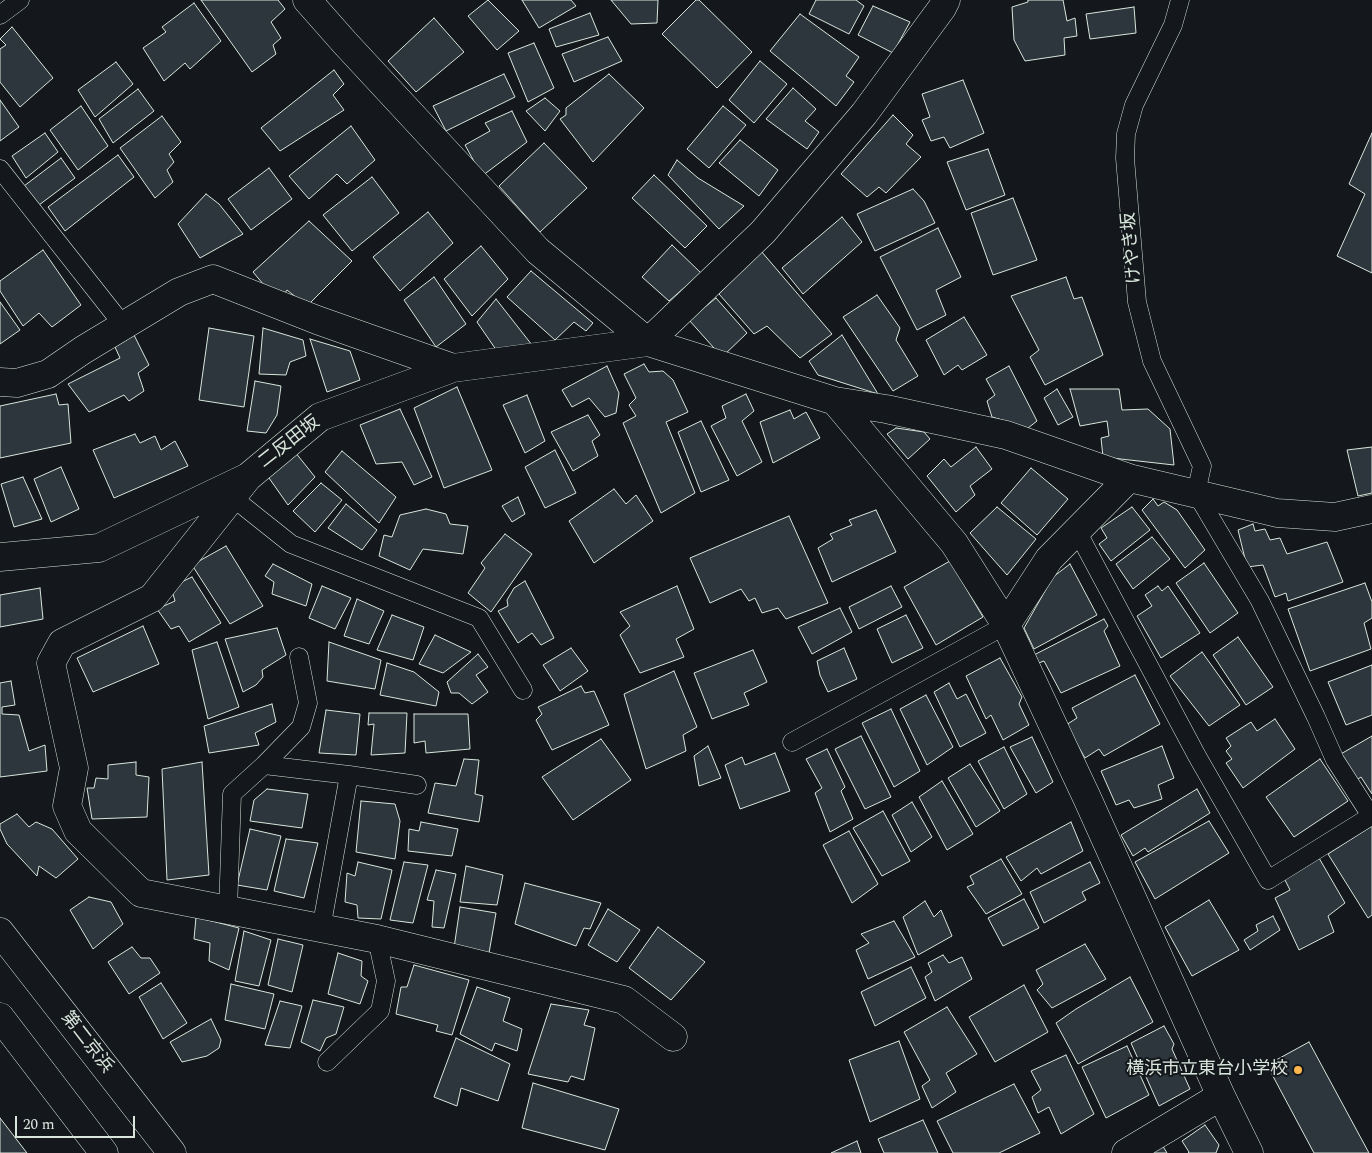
<!DOCTYPE html>
<html>
<head>
<meta charset="utf-8">
<style>
	body { margin:0 }
	#map { position:relative; width:1372px; height:1153px; overflow:hidden; background:#14181c; font-family:Spectral,serif }
	canvas { display:block }
	.scale { position:absolute; left:15px; top:1116px; width:120px; height:22px; box-sizing:border-box; border:2px solid #d8e6dc; border-top:0; padding-left:6px; font-size:15px; line-height:18px; white-space:nowrap; color:#d8e6dc; -webkit-text-stroke:4px #14181c; paint-order:stroke }
</style>
</head>
<body>
<div id="map">
<canvas width="1372" height="1153"></canvas>
<div class="scale">20 m</div>
</div>
<script>
const ctx = document.querySelector('canvas').getContext('2d');
ctx.lineJoin = 'round';
function fillPath(path, color) {
  ctx.fillStyle = color;
  ctx.fill(path, 'evenodd');
}
function toPath(rows) {
  const path = new Path2D();
  for (const r of rows) {
    path.moveTo(r[0], r[1]);
    for (let i = 2; i < r.length; i += 2) path.lineTo(r[i], r[i + 1]);
  }
  return path;
}
function strokePath(path, color, width, dash) {
  ctx.strokeStyle = color;
  ctx.lineWidth = width;
  ctx.lineCap = dash ? 'butt' : 'round';
  ctx.setLineDash(dash || []);
  ctx.stroke(path);
}
function write(font, color, halo, rows, align = 'center') {
  ctx.font = font + ' Spectral,"Noto Sans JP",serif';
  ctx.lineWidth = 4;
  ctx.setLineDash([]);
  ctx.textBaseline = 'middle';
  ctx.strokeStyle = halo;
  ctx.fillStyle = color;
  for (const [text, x, y, turn = 0] of rows) {
    ctx.save();
    ctx.translate(x, y);
    ctx.rotate((+turn || 0) * Math.PI / 180);
    ctx.textAlign = isNaN(turn) ? turn : align;
    if (halo) ctx.strokeText(text, 0, 0);
    ctx.fillText(text, 0, 0);
    ctx.restore();
  }
}
const building = toPath([
	[201,0,278,0,285,9,271,22,281,38,273,45,276,54,252,72,201,0],
	[488,0,519,31,497,50,468,16,488,0],
	[522,0,571,0,576,6,539,28,522,0],
	[611,0,658,0,657,23,631,24,611,0],
	[696,0,699,0,752,52,717,88,662,34,696,0],
	[816,0,856,0,864,6,849,34,809,14,816,0],
	[1028,0,1063,0,1067,21,1075,18,1077,36,1064,38,1065,55,1025,61,1014,40,1012,7,1028,2,1028,0],
	[194,3,221,41,190,69,185,63,164,81,143,48,166,32,162,27,194,3],
	[873,6,910,22,893,53,858,35,873,6],
	[1134,7,1136,33,1090,39,1086,14,1134,7],
	[590,13,599,35,556,47,549,29,590,13],
	[800,14,859,57,846,76,854,82,836,106,770,51,800,14],
	[434,18,464,52,416,92,388,61,434,18],
	[12,27,53,78,20,107,0,82,0,49,6,45,0,39,12,27],
	[608,37,622,61,574,82,562,54,608,37],
	[534,43,554,88,528,102,508,53,534,43],
	[760,61,787,84,754,123,729,100,760,61],
	[116,62,133,84,95,117,78,90,116,62],
	[334,70,344,84,333,95,344,110,280,151,261,128,334,70],
	[504,74,515,97,446,131,433,106,504,74],
	[609,74,644,108,593,162,560,119,566,115,566,108,609,74],
	[963,80,984,133,950,148,944,137,931,141,922,120,930,117,922,94,963,80],
	[793,88,816,109,805,121,819,132,807,149,766,119,793,88],
	[138,89,154,111,113,143,99,119,138,89],
	[545,98,560,111,545,131,526,111,545,98],
	[0,100,19,127,0,141,0,100],
	[81,106,108,146,78,170,50,130,81,106],
	[723,106,746,125,709,168,687,149,723,106],
	[512,111,527,142,482,176,465,145,490,131,485,123,512,111],
	[893,115,913,135,906,144,921,157,886,193,879,187,867,197,841,174,893,115],
	[162,116,181,142,169,154,174,162,167,170,173,182,155,198,120,148,162,116],
	[351,126,375,160,347,184,337,174,309,199,289,176,351,126],
	[45,133,58,152,26,178,12,156,45,133],
	[1372,133,1372,273,1337,256,1365,194,1349,184,1372,133],
	[740,140,778,170,759,196,719,163,740,140],
	[544,143,587,188,540,232,499,186,544,143],
	[988,149,1005,195,966,210,947,162,988,149],
	[118,155,134,177,65,231,48,207,118,155],
	[61,158,75,178,39,205,24,186,61,158],
	[677,160,698,178,744,206,719,229,668,175,677,160],
	[269,168,292,199,251,230,228,199,269,168],
	[654,175,707,226,685,248,632,198,654,175],
	[372,177,399,213,352,251,323,215,372,177],
	[913,189,924,201,935,223,875,251,857,214,913,189],
	[206,194,219,204,243,234,200,258,178,224,206,194],
	[1013,198,1037,260,993,275,971,213,1013,198],
	[428,212,453,243,400,291,373,257,428,212],
	[842,217,862,242,803,294,782,268,842,217],
	[309,221,352,261,307,306,287,290,283,296,264,285,253,272,309,221],
	[938,228,961,277,936,290,946,315,917,330,880,257,938,228],
	[672,245,701,273,669,301,642,277,672,245],
	[481,246,508,279,472,316,444,279,481,246],
	[43,250,81,305,52,327,39,313,23,326,0,291,0,281,43,250],
	[761,251,832,334,800,358,767,326,754,334,719,294,761,251],
	[531,271,593,323,586,331,574,322,555,340,507,297,531,271],
	[434,277,466,324,436,347,404,300,434,277],
	[1066,277,1074,299,1082,297,1103,355,1045,385,1030,357,1039,350,1011,296,1066,277],
	[877,295,900,328,896,340,918,376,893,391,843,317,877,295],
	[716,298,747,333,722,357,689,320,716,298],
	[496,299,532,345,499,354,477,322,496,299],
	[0,302,20,330,0,344,0,302],
	[964,317,987,355,962,370,958,365,944,375,926,340,964,317],
	[209,328,254,336,244,407,199,400,209,328],
	[263,328,303,340,306,356,290,362,286,375,259,374,263,328],
	[134,335,149,365,138,373,144,391,129,401,124,395,89,412,68,384,120,358,115,347,134,335],
	[842,335,878,394,818,375,809,361,842,335],
	[310,339,350,351,360,380,327,392,310,339],
	[644,364,649,372,663,371,673,380,688,412,666,422,695,493,661,513,623,423,636,416,629,405,636,398,624,374,644,364],
	[607,366,619,393,616,413,605,417,589,398,572,407,562,390,607,366],
	[1009,366,1037,421,1028,428,992,417,987,401,995,395,986,379,1009,366],
	[255,381,281,386,277,415,266,433,247,431,255,381],
	[457,387,492,470,444,488,414,408,457,387],
	[1057,389,1073,417,1058,425,1044,398,1057,389],
	[1070,389,1119,389,1122,410,1148,409,1170,429,1174,465,1103,457,1101,438,1109,436,1107,421,1080,426,1070,389],
	[56,394,59,405,68,404,71,443,0,458,0,406,56,394],
	[746,394,754,411,742,421,762,462,737,476,711,426,726,418,722,406,746,394],
	[527,395,545,441,525,453,503,405,527,395],
	[400,409,432,477,414,485,402,462,376,464,360,425,400,409],
	[790,410,794,419,806,412,820,438,773,463,760,422,790,410],
	[588,415,600,435,592,441,598,456,573,471,551,432,588,415],
	[701,421,729,480,701,492,678,432,701,421],
	[896,428,924,432,930,439,908,459,887,434,896,428],
	[135,434,140,443,155,436,161,450,175,441,188,466,114,498,93,450,135,434],
	[976,447,992,469,970,486,975,495,956,512,927,476,944,459,951,467,976,447],
	[1372,447,1372,493,1358,496,1347,450,1372,447],
	[555,450,576,493,545,508,525,467,555,450],
	[342,451,396,497,379,523,325,472,342,451],
	[295,452,315,477,288,505,269,478,295,452],
	[61,467,79,509,51,522,34,479,61,467],
	[1031,468,1068,499,1037,535,1001,503,1031,468],
	[23,477,42,519,14,527,1,484,23,477],
	[321,483,342,500,315,532,293,511,321,483],
	[614,489,626,504,636,495,653,521,594,563,569,521,614,489],
	[518,497,525,514,512,522,502,506,518,497],
	[1153,499,1158,506,1164,502,1177,510,1205,550,1185,568,1142,510,1153,499],
	[346,504,377,530,362,550,328,528,346,504],
	[997,507,1036,539,1007,575,970,533,997,507],
	[1132,507,1150,530,1111,561,1099,544,1107,538,1101,528,1132,507],
	[426,509,446,514,450,524,468,526,463,554,423,549,410,570,379,556,384,535,392,537,400,515,426,509],
	[876,510,896,552,832,582,818,548,833,539,830,534,852,525,849,520,876,510],
	[789,516,828,603,786,619,778,608,762,613,755,598,749,601,741,589,710,603,690,558,789,516],
	[1253,524,1255,531,1265,529,1270,540,1280,538,1287,554,1327,542,1343,582,1288,601,1286,593,1275,597,1263,565,1247,567,1238,530,1253,524],
	[505,534,532,554,491,612,468,593,485,568,481,563,505,534],
	[1152,537,1170,559,1133,589,1116,564,1152,537],
	[226,546,263,606,230,624,192,565,226,546],
	[950,561,983,617,936,645,904,587,950,561],
	[1204,563,1238,613,1210,633,1176,583,1204,563],
	[273,564,312,584,306,606,272,594,274,582,265,576,273,564],
	[1070,564,1097,615,1034,649,1024,628,1053,577,1070,564],
	[192,577,221,623,189,642,179,626,171,629,157,609,175,601,171,587,192,577],
	[525,581,554,638,541,645,532,633,518,643,498,611,508,606,507,600,514,588,525,581],
	[1365,583,1372,602,1372,618,1364,623,1371,649,1310,671,1288,609,1365,583],
	[322,586,351,598,335,629,309,618,322,586],
	[677,586,694,629,676,639,684,657,640,673,620,635,630,626,620,612,677,586],
	[891,586,902,607,859,629,849,607,891,586],
	[1158,586,1162,591,1168,586,1200,633,1161,658,1137,616,1152,606,1145,595,1158,586],
	[40,588,43,619,0,627,0,595,40,588],
	[357,599,384,611,369,644,344,636,357,599],
	[840,608,852,632,812,654,798,627,840,608],
	[392,615,424,627,413,660,377,650,392,615],
	[906,615,923,648,892,663,877,629,906,615],
	[1104,619,1108,626,1104,631,1120,666,1061,693,1044,661,1036,664,1032,656,1104,619],
	[143,626,159,664,93,692,77,658,143,626],
	[277,628,286,655,262,670,263,677,256,685,243,692,225,639,277,628],
	[435,635,471,652,443,673,419,664,435,635],
	[1238,637,1273,687,1246,705,1213,655,1238,637],
	[217,642,239,707,208,719,192,650,217,642],
	[329,642,381,660,375,689,327,681,329,642],
	[571,648,588,671,560,691,543,665,571,648],
	[844,648,857,679,828,692,820,675,817,661,844,648],
	[753,650,767,682,744,693,749,705,712,719,694,673,753,650],
	[1202,652,1240,705,1209,726,1170,676,1202,652],
	[478,654,488,667,476,675,488,692,472,704,459,693,451,693,447,682,478,654],
	[1000,658,1022,697,1019,704,1029,725,1003,740,991,715,986,719,966,676,1000,658],
	[387,663,414,672,439,692,436,706,380,695,387,663],
	[1372,665,1372,715,1346,725,1328,682,1372,665],
	[674,671,697,727,683,735,686,751,646,769,624,694,674,671],
	[1135,675,1160,724,1104,756,1099,749,1085,758,1066,725,1077,718,1072,708,1135,675],
	[11,681,15,705,2,707,2,714,19,715,29,751,45,745,47,771,0,777,0,683,11,681],
	[949,683,957,699,966,694,986,733,960,747,934,692,949,683],
	[581,686,585,693,594,691,609,725,552,750,536,720,542,714,538,707,581,686],
	[926,695,953,747,927,765,900,709,926,695],
	[272,704,276,722,255,733,259,745,209,753,204,726,272,704],
	[891,709,920,771,894,787,862,723,891,709],
	[326,710,360,714,356,755,319,753,326,710],
	[369,713,407,713,405,753,371,755,374,724,368,725,369,713],
	[414,714,468,714,470,749,426,753,425,741,414,743,414,714],
	[1275,719,1295,749,1243,788,1226,763,1232,759,1226,751,1231,746,1226,738,1251,722,1257,731,1275,719],
	[861,736,891,797,865,809,835,749,861,736],
	[1372,736,1372,794,1361,777,1354,782,1339,755,1372,736],
	[1032,737,1053,782,1036,793,1010,747,1032,737],
	[601,739,631,780,573,820,542,777,601,739],
	[708,746,721,778,699,786,694,756,708,746],
	[1162,746,1174,778,1158,785,1162,799,1134,808,1129,800,1116,805,1101,771,1162,746],
	[1004,747,1027,794,1004,809,978,761,1004,747],
	[827,749,845,787,841,791,853,819,830,832,815,793,822,788,806,759,827,749],
	[775,753,790,791,740,809,725,765,742,757,745,765,775,753],
	[464,759,479,760,475,794,483,796,479,822,428,813,435,783,456,786,464,759],
	[1320,759,1348,801,1294,837,1266,797,1320,759],
	[136,762,136,775,149,777,147,817,92,819,87,788,94,788,96,778,108,779,108,765,136,762],
	[202,762,209,875,167,880,162,769,202,762],
	[970,764,1000,811,976,827,948,778,970,764],
	[942,781,973,834,947,850,919,797,942,781],
	[267,789,308,794,302,828,250,821,254,800,267,789],
	[1197,789,1210,813,1148,852,1145,848,1133,856,1121,835,1197,789],
	[361,801,395,804,400,821,395,859,356,852,361,801],
	[912,802,932,837,911,852,892,815,912,802],
	[883,811,910,861,882,876,853,828,883,811],
	[17,814,29,827,36,822,52,829,78,859,56,878,39,866,37,876,7,844,0,829,0,824,17,814],
	[1209,821,1229,853,1155,899,1135,862,1209,821],
	[421,822,458,829,452,856,408,851,409,829,419,831,421,822],
	[1071,822,1083,851,1041,874,1037,868,1021,881,1006,857,1071,822],
	[1372,826,1372,915,1368,918,1328,854,1372,826],
	[250,829,281,836,267,890,237,885,250,829],
	[849,831,878,884,852,903,823,845,849,831],
	[286,839,318,843,304,898,274,891,286,839],
	[1319,858,1345,903,1328,916,1334,932,1299,950,1275,898,1290,890,1284,878,1319,858],
	[1001,859,1022,894,986,914,967,887,974,884,970,876,1001,859],
	[358,862,392,870,381,919,358,918,357,905,345,902,347,873,355,876,358,862],
	[404,862,428,865,413,923,390,920,404,862],
	[1090,862,1100,883,1082,892,1086,900,1044,923,1030,892,1090,862],
	[466,866,503,875,497,905,460,902,466,866],
	[436,870,456,874,444,928,432,927,434,901,427,900,436,870],
	[525,883,601,903,590,929,584,928,576,946,515,924,525,883],
	[89,897,111,902,123,924,93,949,70,910,89,897],
	[1024,899,1039,928,1003,946,988,918,1024,899],
	[1209,900,1239,950,1192,976,1165,927,1209,900],
	[925,901,934,917,941,910,952,936,918,955,903,917,925,901],
	[460,907,496,913,489,953,454,948,460,907],
	[608,909,640,930,617,962,588,945,608,909],
	[1273,916,1280,930,1250,950,1244,940,1258,931,1256,925,1273,916],
	[196,917,239,928,229,970,209,961,210,943,194,939,196,917],
	[894,921,915,957,868,979,856,950,869,943,861,934,894,921],
	[658,927,705,962,671,1000,629,968,658,927],
	[244,931,271,940,259,986,235,981,244,931],
	[278,939,303,945,292,992,268,985,278,939],
	[1085,944,1106,979,1052,1008,1037,990,1043,984,1036,970,1085,944],
	[132,947,141,958,150,958,160,973,129,994,108,962,132,947],
	[338,953,362,961,361,976,368,981,360,1004,328,994,338,953],
	[943,955,949,963,962,957,972,979,935,1001,925,977,932,972,928,963,943,955],
	[414,965,469,980,452,1035,436,1031,438,1025,396,1014,401,987,407,987,414,965],
	[911,967,926,998,875,1026,861,992,911,967],
	[1130,977,1153,1022,1078,1064,1056,1023,1076,1009,1130,977],
	[161,983,187,1023,163,1039,139,997,161,983],
	[231,984,274,994,265,1029,225,1020,231,984],
	[1024,985,1048,1032,995,1062,969,1017,1024,985],
	[477,987,510,998,503,1021,522,1029,517,1051,495,1043,492,1051,460,1034,477,987],
	[313,1000,344,1007,336,1034,326,1038,320,1051,301,1042,313,1000],
	[280,1001,302,1006,290,1048,265,1045,280,1001],
	[551,1004,589,1010,584,1025,595,1028,584,1080,571,1076,568,1082,528,1074,551,1004],
	[947,1007,977,1054,946,1073,956,1092,932,1108,922,1086,930,1080,904,1032,947,1007],
	[211,1019,221,1040,219,1048,207,1056,182,1062,170,1042,211,1019],
	[1164,1026,1174,1044,1172,1049,1190,1089,1159,1106,1131,1043,1164,1026],
	[456,1038,510,1064,498,1101,461,1088,457,1106,434,1097,456,1038],
	[899,1041,920,1099,870,1122,849,1060,899,1041],
	[1309,1042,1369,1153,1314,1153,1267,1065,1309,1042],
	[1127,1046,1149,1095,1106,1118,1082,1067,1127,1046],
	[1066,1055,1094,1114,1061,1134,1049,1107,1038,1113,1032,1097,1041,1090,1031,1071,1066,1055],
	[533,1083,619,1109,605,1150,522,1128,533,1083],
	[1014,1084,1040,1133,999,1153,953,1153,937,1121,1014,1084],
	[0,1118,27,1153,0,1153,0,1118],
	[923,1120,938,1153,884,1153,878,1139,923,1120],
	[1205,1125,1219,1145,1216,1153,1188,1153,1189,1152,1182,1141,1205,1125],
	[857,1141,861,1153,831,1153,857,1141],
	[1161,1143,1167,1153,1144,1153,1161,1143]
]);
fillPath(building, '#2c363c');
strokePath(building, '#d8e6dc', 1);
const service = toPath([
	[0,15,20,0],
	[0,169,123,325],
	[232,497,291,544,479,618,523,690],
	[1077,531,1197,756,1268,880,1371,816,1335,760,1316,717,1260,601,1196,493,1202,466,1152,361,1137,302,1125,158,1126,134,1134,105,1173,25,1180,0],
	[792,742,1006,625],
	[264,765,349,775,417,785],
	[228,910,232,794,264,765,301,727,308,703,299,657],
	[321,929,349,775],
	[327,1062,380,1011,386,981,377,939]
]);
const minor = toPath([
	[307,0,345,43,538,251,648,342,835,401,886,409,1006,435,1129,478,1277,513,1335,517,1372,509],
	[648,342,763,232,864,114,942,8,946,0],
	[0,382,17,383,48,374,83,350,179,292,213,279,317,320,453,368],
	[835,401,954,543,1006,625,1088,800,1221,1096,1249,1153],
	[248,477,152,598,62,643,51,663,74,768,67,806,78,831,141,893,377,939,624,1000,673,1037],
	[0,557,99,548,248,477,320,417,453,368,648,342],
	[1006,625,1049,559,1129,478],
	[1126,1153,1221,1096]
]);
const trunk = toPath([
	[0,932,172,1153],
	[0,1017,104,1153]
]);
strokePath(service, '#d8e6dc', 19);
strokePath(minor, '#d8e6dc', 29);
strokePath(trunk, '#d8e6dc', 29);
strokePath(service, '#14181c', 18);
strokePath(minor, '#14181c', 28);
strokePath(trunk, '#14181c', 28);
for (const [x, y, r, color] of [
	[1298,1070,5,"#ffb74d"]
]) {
  const dot = new Path2D();
  dot.arc(x, y, r, 0, 2 * Math.PI);
  ctx.fillStyle = color;
  ctx.fill(dot);
  strokePath(dot, '#14181c', 2);
}
write('18px', '#d8e6dc', '#14181c', [
	["けやき坂",1133,248,-95],
	["二反田坂",290,443,-38],
	["第二京浜",86,1043,52]
]);
write('18px', '#d8e6dc', '#14181c', [
	["横浜市立東台小学校",1288,1070]
], 'right');
</script>
</body>
</html>
